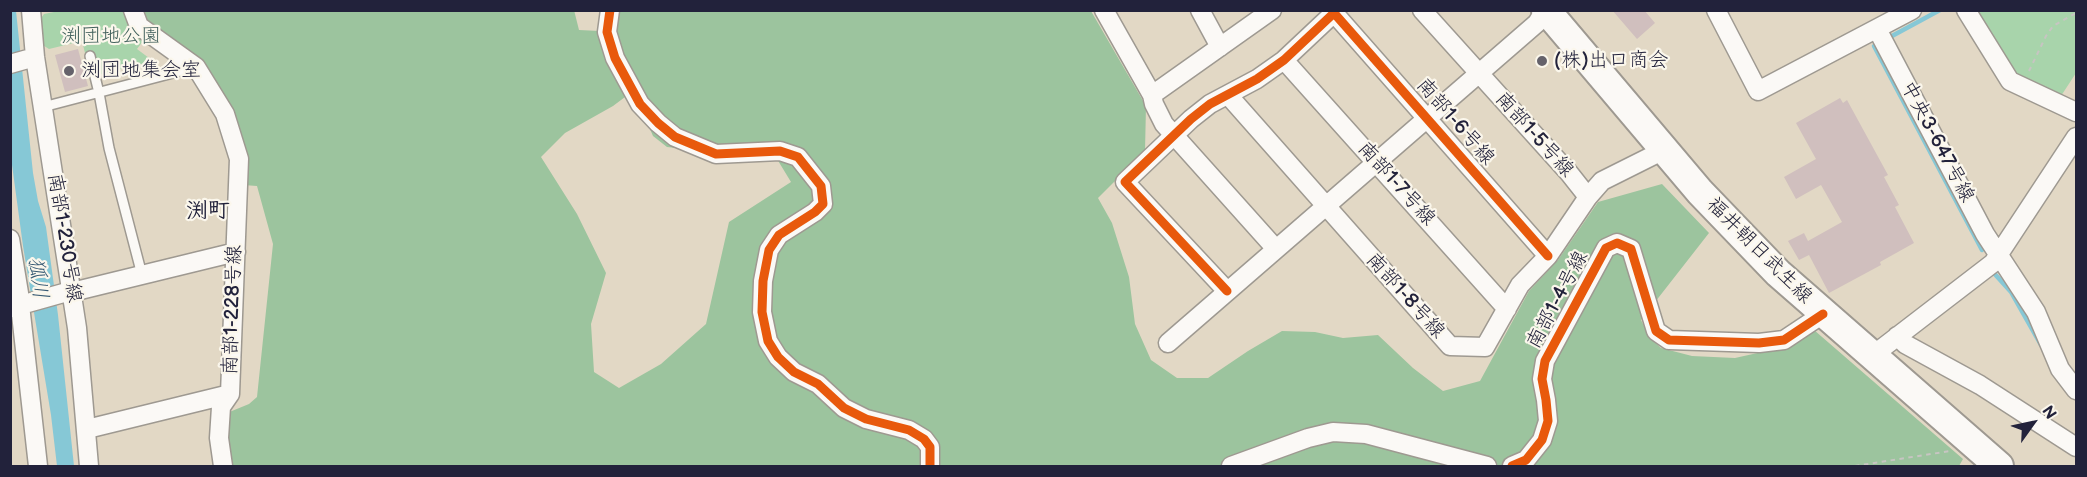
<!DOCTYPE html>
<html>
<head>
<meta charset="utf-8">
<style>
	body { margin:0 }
	#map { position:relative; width:2087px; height:477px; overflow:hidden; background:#e2d8c5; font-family:"Balsamiq Sans",sans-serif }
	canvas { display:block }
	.frame { position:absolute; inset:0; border:12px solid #22223b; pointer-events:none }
	.north { position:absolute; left:2003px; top:393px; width:60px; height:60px; -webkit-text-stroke:4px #fbf7ec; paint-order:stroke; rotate:57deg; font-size:16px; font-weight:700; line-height:24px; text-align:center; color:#22223b }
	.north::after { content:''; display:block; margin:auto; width:21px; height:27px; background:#22223b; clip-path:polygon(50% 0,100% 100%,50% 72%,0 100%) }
</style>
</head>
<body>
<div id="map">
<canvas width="2087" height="477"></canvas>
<div class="frame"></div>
<div class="north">N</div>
</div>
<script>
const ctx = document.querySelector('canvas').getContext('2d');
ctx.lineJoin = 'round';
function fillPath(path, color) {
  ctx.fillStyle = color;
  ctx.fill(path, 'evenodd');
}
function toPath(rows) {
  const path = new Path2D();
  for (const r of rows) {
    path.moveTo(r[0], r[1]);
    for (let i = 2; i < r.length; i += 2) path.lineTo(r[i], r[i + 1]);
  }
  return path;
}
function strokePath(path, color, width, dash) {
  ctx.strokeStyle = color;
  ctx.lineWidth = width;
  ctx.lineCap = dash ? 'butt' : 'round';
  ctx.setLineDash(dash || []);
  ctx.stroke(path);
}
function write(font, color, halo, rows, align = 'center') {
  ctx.font = font + ' "Balsamiq Sans","Klee One",sans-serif';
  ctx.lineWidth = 4.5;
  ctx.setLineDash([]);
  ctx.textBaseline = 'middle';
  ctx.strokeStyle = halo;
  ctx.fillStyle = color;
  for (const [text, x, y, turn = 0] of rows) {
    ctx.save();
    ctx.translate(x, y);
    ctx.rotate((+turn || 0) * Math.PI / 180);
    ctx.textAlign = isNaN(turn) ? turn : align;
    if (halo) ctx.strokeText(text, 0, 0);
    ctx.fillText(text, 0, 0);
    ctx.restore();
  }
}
fillPath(toPath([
	[59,11,128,11,146,37,137,49,153,61,98,75,92,52,85,53,82,41,49,49,41,44,39,21,44,14],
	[1973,11,2076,11,2076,73,2061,96,2014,75]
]), '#a8d4ab');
fillPath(toPath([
	[574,10,579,30,600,31,604,10,1091,11,1146,106,1145,151,1098,198,1112,223,1129,277,1135,324,1151,360,1177,378,1208,378,1248,351,1282,331,1315,332,1343,338,1378,335,1413,368,1443,391,1480,381,1529,291,1558,260,1598,202,1662,184,1709,233,1641,320,1650,338,1661,348,1692,356,1735,358,1771,350,1814,330,1963,459,1959,466,230,466,227,413,249,404,257,397,273,244,257,186,243,185,231,112,147,25,140,11],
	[625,97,647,122,653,136,667,147,777,159,791,182,729,222,706,324,661,364,619,388,594,372,591,324,606,273,577,214,541,157,565,133,613,106]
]), '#9cc49e');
fillPath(toPath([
	[10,11,16,11,33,173,38,201,46,227,58,315,74,466,57,466,51,415,23,246,10,150]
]), '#86c8d6');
strokePath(toPath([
	[1892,36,1940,10],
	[1877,44,1874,46,1982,250],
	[1992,271,2011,292,2041,345]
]), '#86c8d6', 4.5);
fillPath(toPath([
	[1612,10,1644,10,1655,23,1637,39],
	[78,49,88,86,65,92,55,55],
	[1840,98,1843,103,1847,100,1888,175,1884,177,1899,205,1895,207,1914,243,1880,262,1881,265,1829,293,1809,255,1799,260,1788,241,1804,233,1808,241,1842,222,1821,185,1796,199,1784,177,1816,159,1796,123]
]), '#d0bfbe');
const lane = toPath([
	[90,56,99,93,109,148,142,275],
	[43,107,196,67]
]);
const street = toPath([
	[31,10,35,57,77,328,89,466],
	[133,10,139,26,196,67,225,114,239,159,230,394,221,407,219,438,223,466],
	[610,10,607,32,615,58,640,104,658,123,675,137,716,154,780,151,798,157,821,186,823,204,815,212,779,235,769,250,763,281,762,312,768,341,778,357,794,372,818,384,844,408,866,419,909,430,924,439,930,447,930,466],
	[1104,10,1152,95,1272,10],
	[1200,10,1220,47],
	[1422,10,1569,173,1588,197],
	[1716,10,1758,91,1912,10],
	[1966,10,2010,81,2076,112],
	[1877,29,1985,234,2036,312,2060,369,2076,390],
	[1284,60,1507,309],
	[10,64,35,57],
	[1152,95,1154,104,1164,124,1276,249],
	[1228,95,1450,346,1485,347,1520,285,1548,256,1588,197,1602,181,1664,150],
	[10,239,19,293,18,300,20,305,38,466],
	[1227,291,1125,182,1191,119,1210,104,1257,79,1284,60,1334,13,1548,256],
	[10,308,67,292,72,292,236,252],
	[1897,336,1905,344,1980,385,2076,447],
	[1168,343,1537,23,1545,10],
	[1872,356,1993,263,2076,137],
	[87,429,230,394],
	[1231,466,1308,438,1333,432,1366,434,1487,466],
	[1512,466,1526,460,1542,440,1548,421,1546,400,1542,379,1545,361,1606,248,1617,243,1631,249,1656,331,1669,340,1759,343,1784,340,1823,314]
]);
const primary = toPath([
	[1546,10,1700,192,1778,273,1999,466]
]);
strokePath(lane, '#9e9991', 12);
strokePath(street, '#9e9991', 21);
strokePath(primary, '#9e9991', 32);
strokePath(toPath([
	[2029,71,2046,36,2053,26,2076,13],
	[1855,466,1950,451]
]), '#c7c5c2', 2, [4.5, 4.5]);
strokePath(lane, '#fbf9f6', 9);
strokePath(street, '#fbf9f6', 18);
strokePath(primary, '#fbf9f6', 28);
strokePath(toPath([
	[610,10,607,32,615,58,640,104,658,123,675,137,716,154,780,151,798,157,821,186,823,204,815,212,779,235,769,250,763,281,762,312,768,341,778,357,794,372,818,384,844,408,866,419,909,430,924,439,930,447,930,466],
	[1227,291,1125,182,1191,119,1210,104,1257,79,1284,60,1334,13,1548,256],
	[1512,466,1526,460,1542,440,1548,421,1546,400,1542,379,1545,361,1606,248,1617,243,1631,249,1656,331,1669,340,1759,343,1784,340,1823,314]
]), '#e8590c', 9);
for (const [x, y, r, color] of [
	[1542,61,6,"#65626b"],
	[69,71,6,"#65626b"]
]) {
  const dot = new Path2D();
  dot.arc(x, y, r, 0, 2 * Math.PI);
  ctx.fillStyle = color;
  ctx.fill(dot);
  strokePath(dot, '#fbf7ec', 2);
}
write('20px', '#405f5b', '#fbf7ec', [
	["渕団地公園",111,37]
]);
write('20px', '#22223b', '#fbf7ec', [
	["(株)出口商会",1554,61],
	["渕団地集会室",81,71]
], 'left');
write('20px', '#22223b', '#fbf7ec', [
	["南部1-6号線",1455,122,49],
	["南部1-5号線",1534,135,48],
	["中央3-647号線",1937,142,62],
	["南部1-7号線",1396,184,48],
	["南部1-230号線",64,238,81],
	["福井朝日武生線",1759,251,45],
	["南部1-8号線",1405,296,48],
	["南部1-4号線",1558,300,-62],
	["南部1-228号線",233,310,-88]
]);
write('italic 21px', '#375a74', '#fbf7ec', [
	["狐川",37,278,82]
]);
write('bold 22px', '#22223b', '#fbf7ec', [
	["渕町",208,211]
]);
</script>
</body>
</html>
